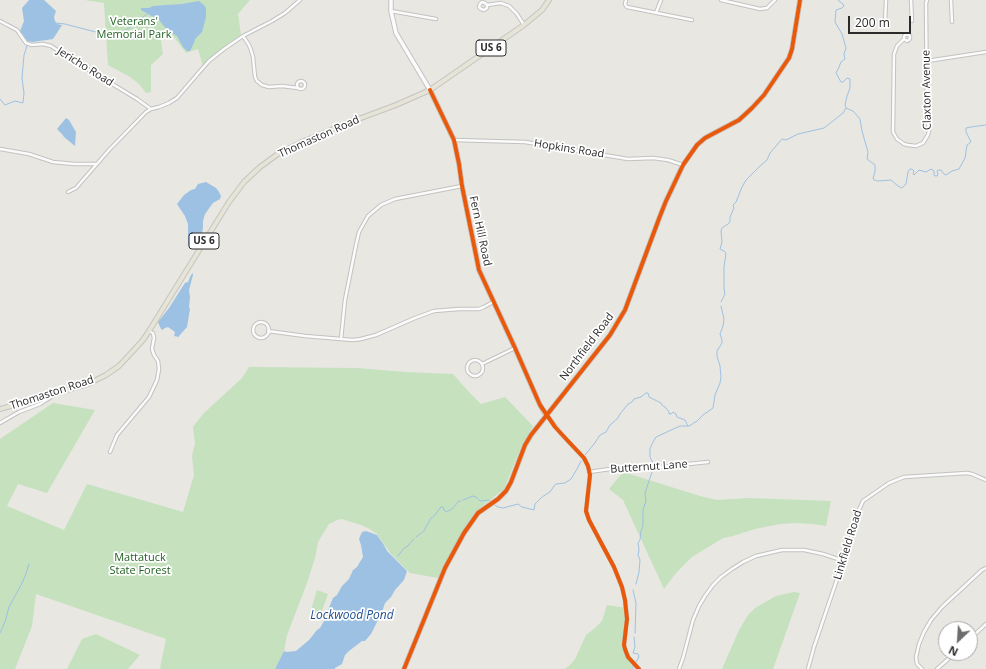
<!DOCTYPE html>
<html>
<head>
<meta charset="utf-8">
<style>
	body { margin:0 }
	#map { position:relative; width:986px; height:669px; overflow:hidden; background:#e8e7e2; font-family:"Open Sans",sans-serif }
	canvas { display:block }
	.north { position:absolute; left:938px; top:621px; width:40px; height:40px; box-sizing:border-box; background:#fff; border:1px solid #aaa; border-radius:50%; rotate:205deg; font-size:11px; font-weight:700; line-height:16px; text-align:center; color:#2b2b2b }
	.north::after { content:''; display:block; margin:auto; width:14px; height:18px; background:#6d6d6b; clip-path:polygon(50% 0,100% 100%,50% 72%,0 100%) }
	.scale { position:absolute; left:848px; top:16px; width:63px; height:18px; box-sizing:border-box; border:2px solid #2b2b2b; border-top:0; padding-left:5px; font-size:12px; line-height:14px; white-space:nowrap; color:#2b2b2b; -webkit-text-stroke:3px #fff; paint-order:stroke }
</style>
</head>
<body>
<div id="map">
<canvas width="986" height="669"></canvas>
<div class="north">N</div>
<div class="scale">200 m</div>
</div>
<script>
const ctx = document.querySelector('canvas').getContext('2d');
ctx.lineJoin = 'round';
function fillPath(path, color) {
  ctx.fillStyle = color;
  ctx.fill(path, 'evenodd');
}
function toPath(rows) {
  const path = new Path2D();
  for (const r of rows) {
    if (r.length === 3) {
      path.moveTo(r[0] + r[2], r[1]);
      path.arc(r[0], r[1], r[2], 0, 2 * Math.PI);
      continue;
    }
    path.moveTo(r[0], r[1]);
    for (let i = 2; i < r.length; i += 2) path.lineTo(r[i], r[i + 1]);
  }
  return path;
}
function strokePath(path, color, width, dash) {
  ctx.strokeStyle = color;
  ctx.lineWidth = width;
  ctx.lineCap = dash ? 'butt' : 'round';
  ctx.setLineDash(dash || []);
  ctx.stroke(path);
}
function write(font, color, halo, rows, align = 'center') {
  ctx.font = font + ' "Open Sans",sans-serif';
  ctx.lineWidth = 3.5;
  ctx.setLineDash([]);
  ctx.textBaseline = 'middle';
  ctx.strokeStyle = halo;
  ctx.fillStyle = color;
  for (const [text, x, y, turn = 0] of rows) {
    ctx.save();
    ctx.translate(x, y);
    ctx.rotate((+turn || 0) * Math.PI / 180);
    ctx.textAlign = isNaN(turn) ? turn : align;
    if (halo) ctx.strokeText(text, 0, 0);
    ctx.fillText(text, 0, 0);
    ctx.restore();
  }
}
fillPath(toPath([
	[85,0,250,0,238,14,241,35,218,51,203,66,198,49,186,53,170,32,160,35,163,54,151,65,151,92,146,93,139,84,130,77,108,65,104,3],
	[249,367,357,368,405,372,453,374,467,390,481,404,505,397,533,426,521,447,504,489,480,508,469,522,444,565,438,578,410,573,391,554,377,534,368,528,361,525,342,519,337,520,329,524,318,542,315,558,307,583,287,635,284,651,275,669,162,669,160,668,166,639,36,594,32,626,15,669,0,669,0,439,53,403,95,410,47,493,18,484,7,506,64,530,87,484,183,512,194,475,192,456,195,443,193,427,203,414,242,378],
	[623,472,700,496,717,500,749,498,831,501,826,526,813,524,796,523,780,524,755,529,733,536,723,538,692,557,676,573,664,589,623,500,609,489],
	[317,590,328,594,320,616,310,613],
	[794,592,800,593,773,669,722,669,739,630,748,615,755,608,776,596],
	[607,605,626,608,627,622,624,645,624,651,628,659,632,665,632,669,565,669,571,664,575,659,586,635,595,628,602,621],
	[96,634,140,655,128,669,67,669,82,639]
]), '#c5e1be');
fillPath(toPath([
	[29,0,44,0,56,11,54,17,55,21,57,24,62,25,53,39,33,42,27,41,20,31,24,21,22,8],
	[199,1,204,5,206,8,206,17,202,32,195,39,194,43,190,51,187,51,183,47,177,36,168,31,159,20,141,10,141,8,149,8,153,6,182,4],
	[66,118,69,120,76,132,75,146,64,137,62,134,57,129],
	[206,182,216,188,219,192,221,196,220,199,213,203,205,214,203,221,203,227,201,240,197,246,195,246,192,247,188,246,188,224,185,216,177,204,184,195,191,190,195,189,198,184],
	[193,273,193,275,189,290,190,297,189,307,190,309,187,327,179,336,179,337,174,336,175,332,168,327,165,328,162,330,160,327,158,322,169,308,183,286,185,283,188,282,191,275],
	[366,531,377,535,384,545,387,551,407,571,404,580,395,590,391,597,385,603,382,612,379,614,378,620,371,634,365,641,362,641,349,651,345,655,342,664,335,668,335,669,275,669,284,651,287,652,296,651,309,640,317,630,320,628,327,616,328,610,333,598,337,595,342,586,349,579,353,570,357,567,363,557,361,545,359,539,362,532]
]), '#9dc1e2');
strokePath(toPath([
	[838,0,839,1,843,4,844,6,842,8,836,10,835,22,842,34,846,48,844,54,845,59,841,62,839,67,836,73,841,82,843,82,847,78,850,79,850,88,847,96,845,105,846,107],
	[56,23,65,24,115,37,129,28,147,14],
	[0,99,5,105,15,101,23,103,24,93,22,78,24,55,27,46],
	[846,108,853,111,860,119,862,131,868,152,867,159,875,165,875,171,873,179,874,180,878,181,891,180,898,186,902,188,906,184,908,172,910,169,912,169,914,171,913,174,914,175,919,170,926,172,931,169,934,171,934,175,935,176,937,176,938,174,937,171,939,170,941,170,944,174,946,175,952,171,959,169,965,158,967,145,971,142,966,132,966,128,971,127,986,125],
	[721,302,725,294,724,289,724,267,726,253,724,251,720,249,722,242,721,231,722,228,728,224,730,222,730,217,734,208,733,205,736,202,742,187,746,180,760,166,767,160,770,153,782,139,786,140,798,134,824,128,843,113,846,108],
	[585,455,594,444,600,435,606,432,610,425,618,418,620,414,628,404,632,402,634,399,641,397,646,393,648,393,649,397,661,403,662,405,666,408,669,412,669,414,671,414,673,412,676,414,677,417,685,420,688,426],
	[463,500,473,496,476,497,480,501,489,500,491,502],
	[495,505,498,507,503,508,518,504,522,507,534,510,535,504,542,497,550,492,554,486,556,484,565,483,571,479,577,469,581,461],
	[416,537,424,531,431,518,434,516,441,507,443,507,444,510,446,512,452,509,459,501,461,501],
	[398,556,404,548,408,546,411,542,414,539],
	[636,584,639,572,640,560,638,555,639,550,638,543,640,540,641,531,643,526,643,510,646,501,645,493,653,469,653,463,650,457,650,449,652,444,656,437,680,426,689,426,697,421,703,415,713,408,715,395,720,383,721,377,720,366,717,356,717,351,722,343,722,340,720,334,723,326,724,319,721,306],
	[633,590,636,603,635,633],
	[0,633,5,622,9,607,21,585,26,574,29,564],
	[634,637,635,647,633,653,638,654,639,656,638,659,635,663],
	[633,665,633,669]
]), '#9dc1e2', 1);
const street = toPath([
	[626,0,625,4,626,6,627,7,692,20],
	[721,0,760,9,767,8,775,0],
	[911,0,912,21],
	[951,0,952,22],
	[487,5,487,8,484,10,481,9,479,7,480,4,482,2,485,3,487,5,501,3,509,6,517,14,524,25],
	[391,11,436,19],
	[656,13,661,0],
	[0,21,17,30,26,43,32,45,43,44,51,46,71,59,137,99,151,109],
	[885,23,886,0],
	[243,36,249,45,251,50,253,57,255,77,257,81,262,85,269,87,282,86,298,88],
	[904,39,907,41,909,40,910,38,910,36,907,34,904,36,904,39,897,46,894,54,893,132,897,139,904,144,908,145,916,146,923,143,928,135,929,131,927,119,926,3,927,0],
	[927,61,986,52],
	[301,85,4],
	[454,140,525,142,628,159,653,158,668,160,683,165],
	[0,149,29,154,53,162,74,164,96,164],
	[68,192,76,188,109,150,146,112,151,109,159,107,169,103,177,98,201,70,209,61,224,49,243,36,272,21,285,13,300,0],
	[261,330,8],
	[268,331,305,336,353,340,361,339,376,335,415,318,434,311,459,309,479,309,484,307,493,302],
	[341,339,345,300,356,245,359,232,368,216,381,205,395,199,462,186],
	[475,368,8],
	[482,364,515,348],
	[547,415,562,435,584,458,588,466,590,475,586,511,589,520,614,567,622,587,625,600,627,619,624,645,625,649,628,657,639,669],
	[0,423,19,412,40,404,54,395],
	[110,452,117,435,149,397,157,380,159,369,158,361,154,355,152,349,154,338,153,333,149,331],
	[589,472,624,467,650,468,708,462],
	[970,639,986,624],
	[679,669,683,658,693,620,699,606,705,596,713,585,721,577,732,569,743,562,756,556,782,550,804,550,823,554,844,561],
	[808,669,814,647,851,538,859,510,863,501,889,483,904,477,967,473,972,474,986,480],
	[922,669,917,664,916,657,919,644,924,632,931,620,942,607,982,570,986,568],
	[937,669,955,653]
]);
const secondary = toPath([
	[391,0,391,11,396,33,430,90,454,140,459,164,462,186,479,270,515,348,540,405,546,415],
	[404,669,445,568,464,533,478,513,498,499,506,491,511,482,525,445,531,435,610,335,625,310,660,216,666,201,683,165,697,145,705,138,739,120,752,108,764,95,789,58,792,49,800,0]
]);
const primary = toPath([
	[0,409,88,384,106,375,119,366,133,351,143,340,149,331,229,202,244,182,260,167,278,154,302,142,345,124,396,105,430,90,524,25,542,10,549,0]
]);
strokePath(street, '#c2c2c1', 4.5);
strokePath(secondary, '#c2c2c1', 5.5);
strokePath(primary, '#c5c4c2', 6);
strokePath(street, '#fcfbfb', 2.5);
strokePath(secondary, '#fcfbfb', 3.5);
strokePath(primary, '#e5e4d6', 4);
strokePath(toPath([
	[430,90,454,140,459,164,462,186,479,270,515,348,540,405,555,427,584,458,588,466,590,475,586,511,589,520,614,567,622,587,625,600,627,619,624,645,625,649,628,657,639,669],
	[404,669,445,568,464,533,478,513,498,499,506,491,511,482,525,445,531,435,610,335,625,310,660,216,666,201,683,165,697,145,705,138,739,120,752,108,764,95,789,58,792,49,800,0]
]), '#e8590c', 4);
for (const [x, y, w] of [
	[491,48,30],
	[204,241,30]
]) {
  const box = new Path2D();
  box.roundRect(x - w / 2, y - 8, w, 16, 3);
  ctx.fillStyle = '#fff';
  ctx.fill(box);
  strokePath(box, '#2b2b2b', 1);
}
write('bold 10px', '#2b2b2b', null, [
	["US 6",491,48],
	["US 6",204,241]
]);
write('11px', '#226123', '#fff', [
	["Veterans'",134,22],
	["Memorial Park",134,35],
	["Mattatuck",140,558],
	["State Forest",140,571]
]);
write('11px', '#2b2b2b', '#fff', [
	["Jericho Road",85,67,32],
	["Claxton Avenue",927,90,-91],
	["Thomaston Road",319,137,-24],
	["Hopkins Road",569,149,9],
	["Fern Hill Road",480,231,78],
	["Northfield Road",587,347,-53],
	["Thomaston Road",52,393,-18],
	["Butternut Lane",649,467,-4],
	["Linkfield Road",848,545,-73]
]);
write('italic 12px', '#1c4d8e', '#fff', [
	["Lockwood Pond",352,616]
]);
</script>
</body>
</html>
